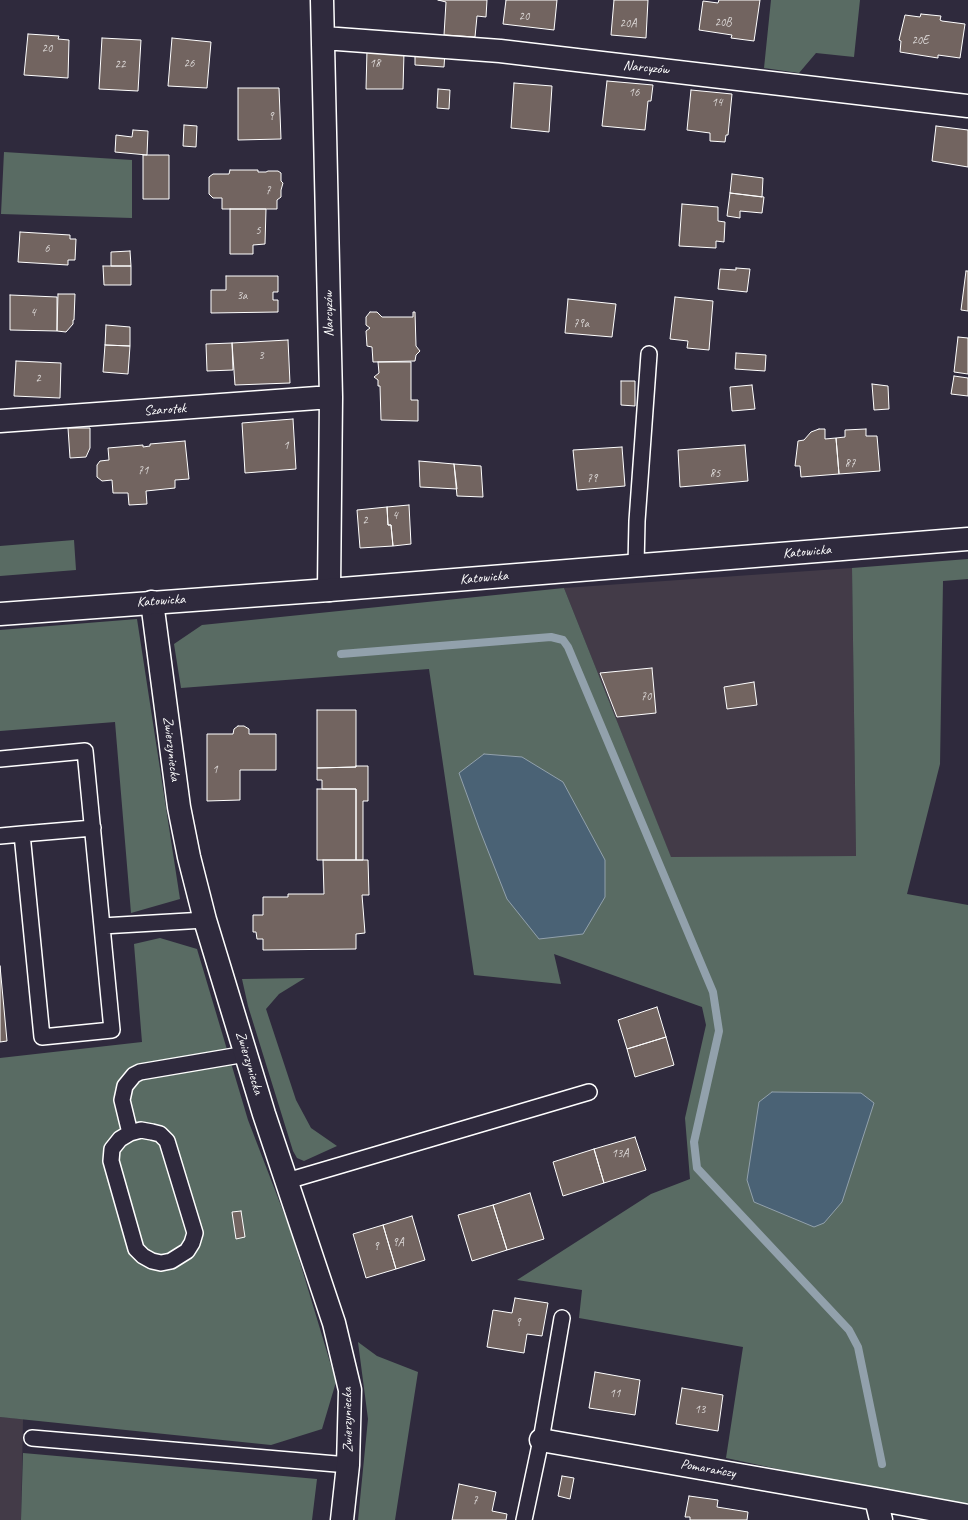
<!DOCTYPE html>
<html>
<head>
<meta charset="utf-8">
<style>
	body { margin:0 }
	canvas { display:block; background:#2f2a3d }
</style>
</head>
<body>
<canvas width="968" height="1520"></canvas>
<script>
const ctx = document.querySelector('canvas').getContext('2d');
ctx.lineJoin = 'round';
function fillPath(path, color) {
  ctx.fillStyle = color;
  ctx.fill(path, 'evenodd');
}
function toPath(rows) {
  const path = new Path2D();
  for (const r of rows) {
    path.moveTo(r[0], r[1]);
    for (let i = 2; i < r.length; i += 2) path.lineTo(r[i], r[i + 1]);
  }
  return path;
}
function strokePath(path, color, width, dash) {
  ctx.strokeStyle = color;
  ctx.lineWidth = width;
  ctx.lineCap = dash ? 'butt' : 'round';
  ctx.setLineDash(dash || []);
  ctx.stroke(path);
}
function write(font, color, halo, rows, align = 'center') {
  ctx.font = font + ' Caveat,sans-serif';
  ctx.lineWidth = 3;
  ctx.setLineDash([]);
  ctx.textBaseline = 'middle';
  ctx.strokeStyle = halo;
  ctx.fillStyle = color;
  for (const [text, x, y, turn = 0] of rows) {
    ctx.save();
    ctx.translate(x, y);
    ctx.rotate((+turn || 0) * Math.PI / 180);
    ctx.textAlign = isNaN(turn) ? turn : align;
    if (halo) ctx.strokeText(text, 0, 0);
    ctx.fillText(text, 0, 0);
    ctx.restore();
  }
}
fillPath(toPath([
	[852,568,856,856,671,858,564,588],
	[0,1417,23,1419,21,1520,0,1520]
]), '#433b48');
fillPath(toPath([
	[771,0,860,0,854,57,816,53,799,73,764,68],
	[4,152,132,160,132,218,1,214],
	[74,540,76,570,0,576,0,546],
	[968,559,968,579,943,581,940,764,907,894,968,905,968,1508,924,1500,726,1458,743,1347,579,1318,582,1290,517,1280,651,1194,690,1179,685,1118,706,1025,702,1007,554,954,561,984,474,975,429,669,181,688,174,644,202,625,564,588,671,857,856,856,852,568],
	[137,619,180,899,131,913,115,722,0,731,0,630],
	[160,938,197,949,248,1120,290,1229,336,1382,322,1429,271,1445,0,1417,0,1058,142,1042,134,944],
	[305,978,279,994,266,1009,296,1100,311,1128,337,1146,304,1161,297,1158,293,1151,248,1006,242,979],
	[358,1342,377,1356,418,1372,395,1520,358,1520,368,1419],
	[23,1453,317,1479,312,1520,21,1520]
]), '#596b63');
const water = toPath([
	[484,754,522,757,563,782,605,860,605,897,583,934,539,939,507,899,479,828,459,773,484,754],
	[772,1092,861,1093,874,1103,842,1202,824,1223,814,1227,754,1202,747,1180,759,1102,772,1092]
]);
fillPath(water, '#4a6275');
strokePath(water, '#92a1ac', 1);
strokePath(toPath([
	[341,654,551,637,563,640,568,647,713,992,719,1031,694,1142,697,1168,849,1330,858,1347,882,1464]
]), '#92a1ac', 8);
const building = toPath([
	[438,0,487,0,486,17,477,16,475,37,444,35,446,2,438,0],
	[506,0,557,0,554,30,503,24,506,0],
	[614,0,648,0,646,38,611,35,614,0],
	[719,0,760,0,754,41,731,38,732,35,699,30,703,1,718,3,719,0],
	[921,14,941,16,940,20,942,21,965,24,960,58,938,55,938,58,900,52,901,41,899,40,905,15,920,17,921,14],
	[28,34,59,36,58,39,69,40,68,78,24,75,28,34],
	[102,38,141,40,138,91,99,89,102,38],
	[172,38,211,42,207,88,168,86,172,38],
	[367,50,404,52,403,89,366,89,367,50],
	[415,51,445,52,444,67,415,65,415,51],
	[607,81,653,85,651,101,648,101,645,130,602,126,607,81],
	[514,83,552,86,549,132,511,128,514,83],
	[238,88,279,88,281,139,238,140,238,88],
	[438,89,450,90,449,109,437,108,438,89],
	[691,90,732,94,728,135,726,135,725,142,710,141,710,133,687,130,691,90],
	[184,125,197,126,196,147,183,146,184,125],
	[936,126,968,130,968,167,932,161,936,126],
	[133,130,148,131,147,155,115,152,116,135,132,137,133,130],
	[143,155,169,155,169,199,143,199,143,155],
	[230,170,258,170,258,172,266,172,268,171,278,171,281,173,281,181,283,183,281,190,281,197,277,200,277,209,222,209,222,198,213,198,209,194,209,177,213,174,229,174,230,170],
	[732,174,763,178,762,197,730,193,732,174],
	[730,193,764,197,762,213,740,211,740,218,727,216,730,193],
	[682,204,718,207,718,221,725,222,724,242,716,241,716,248,679,246,682,204],
	[230,209,266,209,265,244,253,245,253,254,230,254,230,209],
	[20,232,70,235,70,239,76,239,75,260,68,260,68,265,18,262,20,232],
	[130,251,131,266,111,266,111,252,130,251],
	[103,266,131,266,131,285,104,285,103,266],
	[736,268,750,269,747,292,718,289,720,269,736,270,736,268],
	[966,271,968,271,968,311,961,310,966,271],
	[226,276,278,276,278,292,273,292,273,300,278,300,278,312,211,313,211,290,226,290,226,276],
	[58,294,75,294,74,320,73,320,73,324,66,332,57,331,58,294],
	[10,295,57,297,57,331,10,330,10,295],
	[675,297,713,301,709,350,687,348,688,341,670,339,675,297],
	[568,299,616,304,612,337,565,333,568,299],
	[370,312,377,312,382,317,413,317,413,312,415,312,416,346,420,351,416,355,415,361,373,362,372,347,367,346,366,331,370,328,366,325,366,317,370,312],
	[106,325,130,327,130,346,105,345,106,325],
	[958,337,968,338,968,374,954,372,958,337],
	[288,340,290,383,235,385,232,343,288,340],
	[232,343,233,370,207,371,206,344,232,343],
	[105,345,130,346,128,374,103,372,105,345],
	[736,353,766,355,765,371,735,369,736,353],
	[16,361,61,363,60,398,14,396,16,361],
	[378,362,411,362,411,400,418,400,418,421,381,420,380,386,378,386,378,380,374,377,379,373,378,362],
	[954,376,968,378,968,396,951,394,954,376],
	[621,381,635,381,635,406,621,405,621,381],
	[872,384,888,386,889,409,874,410,872,384],
	[752,385,755,409,732,411,730,387,752,385],
	[293,419,296,469,245,473,242,423,293,419],
	[68,428,90,428,90,448,86,457,70,458,68,428],
	[819,429,825,429,825,439,836,438,839,474,801,477,800,466,795,466,798,441,804,440,811,432,819,429],
	[866,429,866,436,877,436,880,471,839,474,836,438,845,437,845,430,866,429],
	[185,441,189,479,175,480,175,488,146,491,147,504,129,505,128,493,113,493,112,480,102,481,97,477,97,465,100,461,109,460,108,448,143,445,143,447,150,446,150,444,185,441],
	[745,445,748,481,680,487,678,450,745,445],
	[622,447,625,486,577,490,573,450,622,447],
	[419,461,454,464,457,489,420,487,419,461],
	[454,464,481,466,483,497,457,496,454,464],
	[409,505,411,544,393,546,391,525,388,525,387,507,409,505],
	[387,507,388,525,391,525,393,546,360,548,357,510,387,507],
	[652,668,656,713,617,717,600,673,652,668],
	[754,682,757,705,727,709,724,687,754,682],
	[317,710,356,710,356,767,317,768,317,710],
	[238,726,244,726,249,729,249,734,276,734,276,770,240,770,240,800,207,801,207,734,233,734,234,729,238,726],
	[356,766,368,766,368,801,363,801,363,860,356,860,356,789,322,789,322,780,317,780,317,768,356,767,356,766],
	[317,789,356,789,356,860,317,860,317,789],
	[323,860,368,860,369,895,362,895,365,933,356,934,356,949,263,950,263,939,257,939,256,932,253,932,253,915,263,915,263,897,288,897,288,894,324,894,323,860],
	[0,966,7,1041,0,1042,0,966],
	[657,1007,666,1037,627,1049,618,1020,657,1007],
	[666,1037,674,1065,635,1077,627,1049,666,1037],
	[635,1137,646,1170,604,1183,594,1149,635,1137],
	[594,1149,604,1183,563,1196,553,1162,594,1149],
	[530,1193,544,1239,507,1250,493,1205,530,1193],
	[493,1205,507,1250,472,1261,458,1215,493,1205],
	[241,1211,245,1237,236,1239,232,1212,241,1211],
	[412,1216,425,1260,396,1269,383,1225,412,1216],
	[383,1225,396,1269,366,1278,353,1234,383,1225],
	[515,1298,548,1303,542,1336,527,1334,524,1353,487,1347,493,1310,512,1313,515,1298],
	[595,1372,640,1380,635,1415,589,1408,595,1372],
	[682,1388,723,1395,718,1431,676,1424,682,1388],
	[562,1476,574,1478,570,1499,558,1496,562,1476],
	[459,1484,496,1492,492,1511,507,1514,506,1520,452,1520,459,1484],
	[689,1496,718,1500,717,1507,748,1512,747,1520,690,1520,690,1517,685,1517,689,1496]
]);
fillPath(building, '#726460');
strokePath(building, '#fff', 1);
const lane = toPath([
	[636,566,637,521,649,354],
	[0,759,85,751,112,1030,42,1037,22,834,0,836],
	[22,834,93,828],
	[102,926,205,920],
	[130,1133,141,1130,152,1132,160,1134,167,1141,195,1233,192,1243,187,1251,171,1261,161,1263,152,1261,143,1256,136,1249,111,1161,112,1149,120,1139,130,1133,122,1100,125,1086,134,1075,140,1072,246,1054],
	[287,1181,589,1092],
	[32,1438,348,1465],
	[524,1520,541,1440,562,1318]
]);
const street = toPath([
	[322,0,331,397,329,590],
	[324,38,500,51,968,106],
	[0,421,331,397],
	[152,602,179,807,189,857,205,920,264,1114,334,1323,350,1390,348,1465,342,1520],
	[541,1440,876,1499,881,1520],
	[876,1499,968,1516]
]);
const secondary = toPath([
	[0,614,329,590,968,539]
]);
strokePath(lane, '#fff', 18);
strokePath(street, '#fff', 25);
strokePath(secondary, '#fff', 25);
strokePath(lane, '#2f2a3d', 15);
strokePath(street, '#2f2a3d', 22);
strokePath(secondary, '#2f2a3d', 22);
write('12px', '#dcd8d7', null, [
	["20",524,17],
	["20B",723,23],
	["20A",628,24],
	["20E",920,41],
	["20",47,49],
	["26",189,64],
	["18",375,64],
	["22",120,65],
	["16",634,93],
	["14",717,103],
	["9",271,117],
	["7",268,191],
	["5",258,231],
	["6",47,249],
	["3a",242,296],
	["4",33,313],
	["79a",581,324],
	["3",261,356],
	["2",38,379],
	["1",286,446],
	["87",850,464],
	["71",143,471],
	["85",715,474],
	["79",592,479],
	["4",395,516],
	["2",365,521],
	["70",646,697],
	["1",215,770],
	["13A",620,1154],
	["9A",398,1243],
	["9",376,1247],
	["9",518,1323],
	["11",615,1394],
	["13",700,1410],
	["7",475,1501]
]);
write('14px', '#fff', '#2f2a3d', [
	["Narcyzów",646,68,6],
	["Narcyzów",329,314,-91],
	["Szarotek",165,410,-4],
	["Katowicka",807,552,-5],
	["Katowicka",484,578,-5],
	["Katowicka",161,601,-4],
	["Zwierzyniecka",171,749,83],
	["Zwierzyniecka",249,1063,73],
	["Zwierzyniecka",348,1420,-91],
	["Pomarańczy",708,1469,10]
]);
</script>
</body>
</html>
